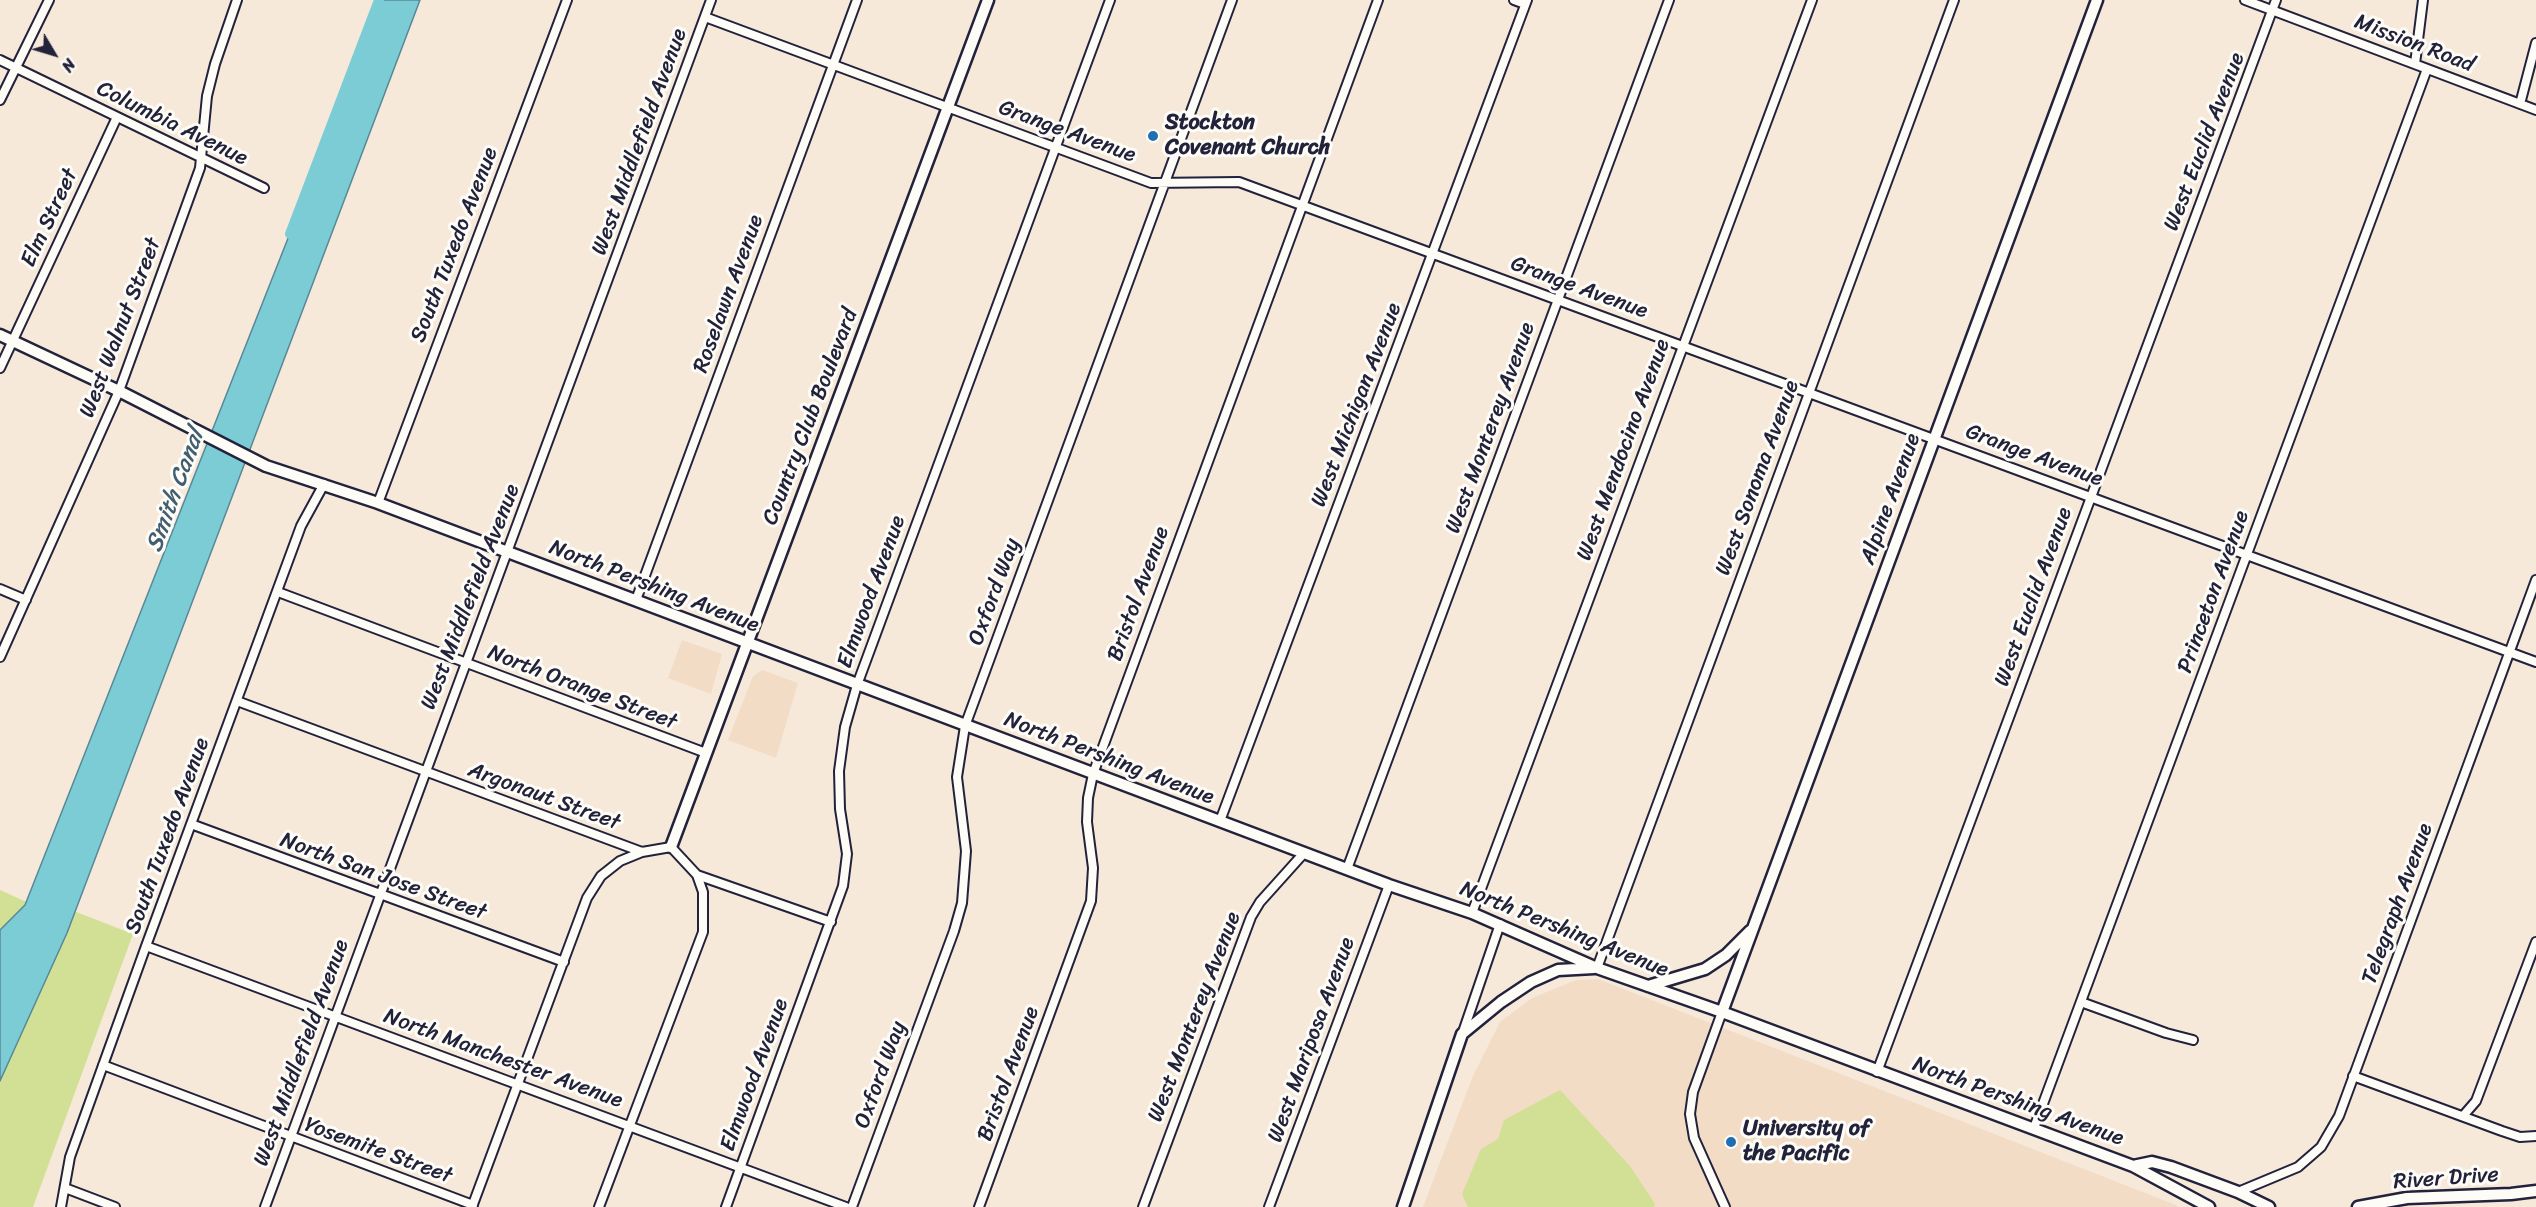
<!DOCTYPE html>
<html>
<head>
<meta charset="utf-8">
<style>
	body { margin:0 }
	#map { position:relative; width:2536px; height:1207px; overflow:hidden; background:#f7e9da; font-family:Sriracha,sans-serif }
	canvas { display:block }
	.north { position:absolute; left:24px; top:24px; width:60px; height:60px; -webkit-text-stroke:4px #fdfcf7; paint-order:stroke; rotate:128deg; font-size:16px; font-weight:700; line-height:24px; text-align:center; color:#22223b }
	.north::after { content:''; display:block; margin:auto; width:21px; height:27px; background:#22223b; clip-path:polygon(50% 0,100% 100%,50% 72%,0 100%) }
</style>
</head>
<body>
<div id="map">
<canvas width="2536" height="1207"></canvas>
<div class="north">N</div>
</div>
<script>
const ctx = document.querySelector('canvas').getContext('2d');
ctx.lineJoin = 'round';
function fillPath(path, color) {
  ctx.fillStyle = color;
  ctx.fill(path, 'evenodd');
}
function toPath(rows) {
  const path = new Path2D();
  for (const r of rows) {
    path.moveTo(r[0], r[1]);
    for (let i = 2; i < r.length; i += 2) path.lineTo(r[i], r[i + 1]);
  }
  return path;
}
function strokePath(path, color, width, dash) {
  ctx.strokeStyle = color;
  ctx.lineWidth = width;
  ctx.lineCap = dash ? 'butt' : 'round';
  ctx.setLineDash(dash || []);
  ctx.stroke(path);
}
function write(font, color, halo, rows, align = 'center') {
  ctx.font = font + ' Sriracha,sans-serif';
  ctx.lineWidth = 6;
  ctx.setLineDash([]);
  ctx.textBaseline = 'middle';
  ctx.strokeStyle = halo;
  ctx.fillStyle = color;
  for (const [text, x, y, turn = 0] of rows) {
    ctx.save();
    ctx.translate(x, y);
    ctx.rotate((+turn || 0) * Math.PI / 180);
    ctx.textAlign = isNaN(turn) ? turn : align;
    if (halo) ctx.strokeText(text, 0, 0);
    ctx.fillText(text, 0, 0);
    ctx.restore();
  }
}
fillPath(toPath([
	[682,640,722,654,711,694,668,678],
	[762,670,798,683,776,758,728,740,753,676],
	[1598,979,2176,1205,2178,1207,1423,1207,1472,1078,1500,1022,1532,998,1576,980]
]), '#f2dcc6');
fillPath(toPath([
	[0,890,31,904,66,908,133,934,33,1207,0,1207],
	[1560,1090,1630,1166,1655,1204,1654,1207,1468,1207,1462,1194,1481,1149,1498,1139,1504,1120]
]), '#d1e094');
const water = toPath([
	[382,0,420,0,67,933,0,1081,0,930,25,905,382,0]
]);
fillPath(water, '#7cccd5');
strokePath(water, '#588897', 1.5);
strokePath(toPath([
	[290,234,379,0]
]), '#7cccd5', 10);
const street = toPath([
	[1514,0,1525,4],
	[2245,0,2536,110],
	[705,17,1151,183,1239,182,2536,662],
	[0,60,264,188],
	[2415,64,2423,0],
	[0,100,49,0],
	[2520,104,2536,43],
	[0,368,117,117],
	[378,503,567,0],
	[0,589,26,600],
	[278,592,706,753],
	[636,600,857,0],
	[0,657,119,391,200,168,207,96,215,64,237,0],
	[237,701,642,852,671,847,697,875,831,922],
	[1220,821,1527,0],
	[191,824,564,962],
	[1347,869,1669,0],
	[1472,913,1812,0],
	[146,946,846,1207],
	[1597,968,1954,0],
	[2081,1002,2166,1033,2193,1040],
	[1722,1012,1693,1092,1690,1114,1694,1138,1725,1207],
	[1463,1032,1500,924],
	[103,1065,473,1205],
	[1877,1072,2276,0],
	[2353,1076,2502,1131,2520,1137,2536,1136],
	[2463,1116,2476,1101,2536,942],
	[2034,1128,2427,69],
	[65,1188,115,1207],
	[2238,1192,2298,1167,2321,1147,2339,1116,2536,580],
	[61,1207,70,1157,146,946,301,526,324,484],
	[265,1207,711,0],
	[472,1207,587,898,601,876,620,861,642,852],
	[599,1207,703,932,703,892,697,875],
	[726,1207,843,886,847,854,840,809,839,771,845,727,857,685,1110,0],
	[852,1207,954,931,962,903,966,851,957,777,965,726,1232,0],
	[979,1207,1091,901,1093,868,1087,822,1088,798,1093,774,1378,0],
	[1143,1207,1251,917,1260,902,1304,853],
	[1269,1207,1389,885]
]);
const secondary = toPath([
	[0,335,119,391,266,466,378,503,1389,885,1472,913,1597,968,1722,1012,2133,1166,2209,1207],
	[671,847,988,0],
	[1648,986,1705,969,1726,955,1750,931],
	[1722,1012,2097,0],
	[2133,1166,2152,1162,2171,1167,2238,1192,2269,1207],
	[1403,1207,1462,1034,1501,1002,1531,982,1558,970,1594,968],
	[2358,1207,2407,1198,2511,1194,2536,1191]
]);
strokePath(street, '#22223b', 12);
strokePath(secondary, '#22223b', 15);
strokePath(street, '#fdfcf7', 8);
strokePath(secondary, '#fdfcf7', 10);
for (const [x, y, r, color] of [
	[1153,136,6,"#1f6fb2"],
	[1731,1142,6,"#1f6fb2"]
]) {
  const dot = new Path2D();
  dot.arc(x, y, r, 0, 2 * Math.PI);
  ctx.fillStyle = color;
  ctx.fill(dot);
  strokePath(dot, '#fdfcf7', 2);
}
write('22px', '#22223b', '#fdfcf7', [
	["Mission Road",2414,44,21],
	["Columbia Avenue",172,124,26],
	["Grange Avenue",1067,132,20],
	["West Middlefield Avenue",640,142,-70],
	["West Euclid Avenue",2205,142,-69],
	["Elm Street",50,218,-65],
	["South Tuxedo Avenue",455,245,-69],
	["Grange Avenue",1579,288,20],
	["Roselawn Avenue",729,294,-70],
	["West Walnut Street",121,328,-69],
	["West Michigan Avenue",1357,405,-69],
	["Country Club Boulevard",811,417,-69],
	["West Monterey Avenue",1491,428,-70],
	["West Mendocino Avenue",1624,450,-70],
	["Grange Avenue",2034,456,20],
	["West Sonoma Avenue",1758,478,-70],
	["Alpine Avenue",1891,499,-70],
	["North Pershing Avenue",654,587,21],
	["Elmwood Avenue",872,592,-70],
	["Oxford Way",995,592,-70],
	["Princeton Avenue",2214,592,-70],
	["Bristol Avenue",1139,594,-70],
	["West Middlefield Avenue",471,597,-69],
	["West Euclid Avenue",2034,597,-70],
	["North Orange Street",582,688,21],
	["North Pershing Avenue",1109,759,21],
	["Argonaut Street",544,797,20],
	["South Tuxedo Avenue",168,836,-70],
	["North San Jose Street",383,877,20],
	["Telegraph Avenue",2398,904,-70],
	["North Pershing Avenue",1564,930,22],
	["West Monterey Avenue",1195,1017,-69],
	["West Mariposa Avenue",1312,1040,-70],
	["West Middlefield Avenue",302,1053,-70],
	["North Manchester Avenue",503,1059,20],
	["Bristol Avenue",1009,1074,-70],
	["Elmwood Avenue",755,1075,-70],
	["Oxford Way",881,1075,-70],
	["North Pershing Avenue",2018,1102,20],
	["Yosemite Street",378,1151,20],
	["River Drive",2446,1179,-4]
]);
write('bold 22px', '#22223b', '#fdfcf7', [
	["Stockton",1165,123],
	["Covenant Church",1165,148],
	["University of",1743,1129],
	["the Pacific",1743,1154]
], 'left');
write('italic 24px', '#425e71', '#fdfcf7', [
	["Smith Canal",176,491,-70]
]);
</script>
</body>
</html>
